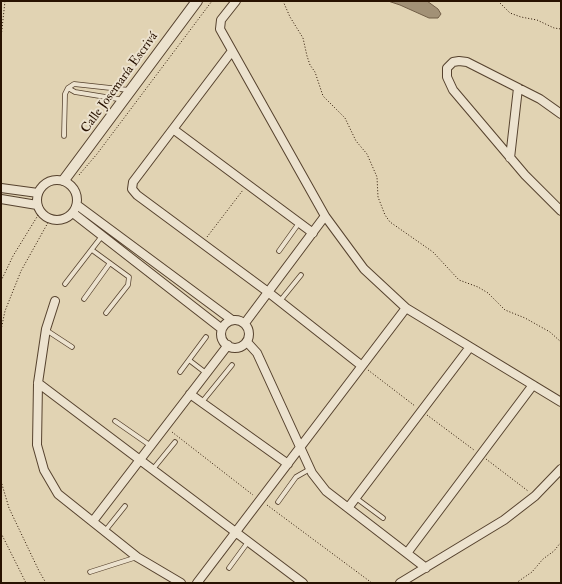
<!DOCTYPE html>
<html>
<head>
<meta charset="utf-8">
<style>
	body { margin:0 }
	#map { position:relative; width:562px; height:584px; overflow:hidden; background:#e1d3b3; font-family:"IM FELL Double Pica",serif }
	canvas { display:block }
	.frame { position:absolute; inset:0; border:2px solid #281201; pointer-events:none }
</style>
</head>
<body>
<div id="map">
<canvas width="562" height="584"></canvas>
<div class="frame"></div>
</div>
<script>
const ctx = document.querySelector('canvas').getContext('2d');
ctx.lineJoin = 'round';
function fillPath(path, color) {
  ctx.fillStyle = color;
  ctx.fill(path, 'evenodd');
}
function toPath(rows) {
  const path = new Path2D();
  for (const r of rows) {
    if (r.length === 3) {
      path.moveTo(r[0] + r[2], r[1]);
      path.arc(r[0], r[1], r[2], 0, 2 * Math.PI);
      continue;
    }
    path.moveTo(r[0], r[1]);
    for (let i = 2; i < r.length; i += 2) path.lineTo(r[i], r[i + 1]);
  }
  return path;
}
function strokePath(path, color, width, dash) {
  ctx.strokeStyle = color;
  ctx.lineWidth = width;
  ctx.lineCap = dash ? 'butt' : 'round';
  ctx.setLineDash(dash || []);
  ctx.stroke(path);
}
function write(font, color, halo, rows, align = 'center') {
  ctx.font = font + ' "IM FELL Double Pica",serif';
  ctx.lineWidth = 4;
  ctx.setLineDash([]);
  ctx.textBaseline = 'middle';
  ctx.strokeStyle = halo;
  ctx.fillStyle = color;
  for (const [text, x, y, turn = 0] of rows) {
    ctx.save();
    ctx.translate(x, y);
    ctx.rotate((+turn || 0) * Math.PI / 180);
    ctx.textAlign = isNaN(turn) ? turn : align;
    if (halo) ctx.strokeText(text, 0, 0);
    ctx.fillText(text, 0, 0);
    ctx.restore();
  }
}
const water = toPath([
	[388,1,427,1,438,9,441,14,438,18,429,18,400,5,388,1]
]);
fillPath(water, '#a29176');
strokePath(water, '#715e47', 1);
const service = toPath([
	[68,88,75,92,124,100],
	[64,136,65,94,68,88,74,84,129,90],
	[92,250,129,277,128,285,106,313],
	[279,251,299,223],
	[65,284,102,236],
	[84,299,110,263],
	[280,301,301,275],
	[46,330,72,347],
	[189,360,206,373],
	[180,372,206,337],
	[202,402,232,365],
	[115,421,151,446],
	[153,469,175,442],
	[356,498,383,518],
	[278,502,296,477,310,469],
	[105,531,125,506],
	[229,568,248,542],
	[90,572,137,557]
]);
const minor = toPath([
	[236,1,221,20,220,29,325,216,364,269,406,308,561,402],
	[232,51,133,182,132,189,137,195,268,292,362,366],
	[561,114,540,99,467,62,459,61,453,62,447,68,447,77,453,90,525,175,561,211],
	[173,129,313,233],
	[510,158,518,88],
	[57,200,20],
	[1,188,38,193],
	[1,199,37,205],
	[77,205,232,320],
	[73,213,222,329],
	[55,301,46,329,38,383,37,445,44,470,58,494,137,557,181,583],
	[235,334,14],
	[245,323,325,216],
	[247,342,257,353,312,473,326,491,426,568],
	[38,383,303,583],
	[190,394,288,464],
	[348,508,470,347],
	[93,521,228,345],
	[407,553,533,385],
	[197,583,406,308],
	[400,583,504,520,535,496,561,469]
]);
const tertiary = toPath([
	[64,180,197,1]
]);
strokePath(service, '#56422e', 5.5);
strokePath(minor, '#56422e', 10);
strokePath(tertiary, '#56422e', 12);
strokePath(toPath([
	[283,1,290,17,303,38,307,56,310,65,315,72,323,96,345,118,356,141,367,154,377,177,378,197,385,215,390,222,433,252,459,280,478,287,488,293,505,310,525,318,550,332,561,342],
	[498,1,510,13,521,17,537,20,554,28,561,29],
	[1,38,5,1],
	[79,175,97,154,212,1],
	[207,237,243,190],
	[1,281,13,256,40,212],
	[1,330,5,311,21,271,50,219],
	[368,370,415,406],
	[427,415,474,450],
	[172,432,253,495],
	[486,459,528,491],
	[1,481,9,508,39,571,46,583],
	[267,505,372,583],
	[1,533,26,583],
	[516,583,532,572,543,559,554,551,561,542]
]), '#281201', 1, [1, 2]);
strokePath(service, '#ece2ce', 4);
strokePath(minor, '#ece2ce', 8);
strokePath(tertiary, '#ece2ce', 10);
write('13px', '#281201', '#ece2ce', [
	["Calle Josemaría Escrivá",120,83,-54]
]);
</script>
</body>
</html>
